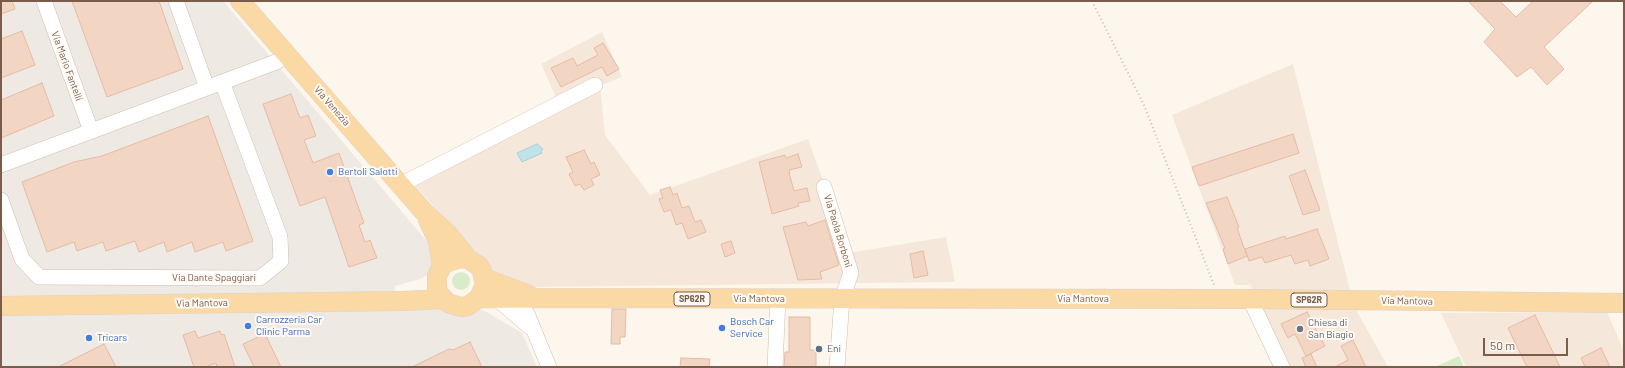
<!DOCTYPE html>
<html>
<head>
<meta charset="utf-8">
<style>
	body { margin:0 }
	#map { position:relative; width:1625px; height:368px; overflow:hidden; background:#fdf6ec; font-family:Barlow,sans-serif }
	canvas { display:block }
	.frame { position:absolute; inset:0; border:2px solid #7a5c4d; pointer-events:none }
	.scale { position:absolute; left:1483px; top:338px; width:85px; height:18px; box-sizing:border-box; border:2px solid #7a5c4d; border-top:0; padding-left:5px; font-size:12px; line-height:14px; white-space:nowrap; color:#7a5c4d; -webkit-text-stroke:3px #fffaf3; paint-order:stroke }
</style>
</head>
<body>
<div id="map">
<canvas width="1625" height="368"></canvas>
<div class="frame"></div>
<div class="scale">50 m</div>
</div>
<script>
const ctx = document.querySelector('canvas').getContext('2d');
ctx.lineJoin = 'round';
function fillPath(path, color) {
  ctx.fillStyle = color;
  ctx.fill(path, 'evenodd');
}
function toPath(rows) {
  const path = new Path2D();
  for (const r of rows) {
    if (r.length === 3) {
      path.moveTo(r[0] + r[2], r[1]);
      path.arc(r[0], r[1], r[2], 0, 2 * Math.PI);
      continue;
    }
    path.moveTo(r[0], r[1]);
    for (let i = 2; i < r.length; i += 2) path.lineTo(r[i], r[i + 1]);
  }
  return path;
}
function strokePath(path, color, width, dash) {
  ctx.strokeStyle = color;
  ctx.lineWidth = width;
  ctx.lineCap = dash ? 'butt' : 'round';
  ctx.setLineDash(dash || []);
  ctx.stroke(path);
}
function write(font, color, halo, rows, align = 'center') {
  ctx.font = font + ' Barlow,sans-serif';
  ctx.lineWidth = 4;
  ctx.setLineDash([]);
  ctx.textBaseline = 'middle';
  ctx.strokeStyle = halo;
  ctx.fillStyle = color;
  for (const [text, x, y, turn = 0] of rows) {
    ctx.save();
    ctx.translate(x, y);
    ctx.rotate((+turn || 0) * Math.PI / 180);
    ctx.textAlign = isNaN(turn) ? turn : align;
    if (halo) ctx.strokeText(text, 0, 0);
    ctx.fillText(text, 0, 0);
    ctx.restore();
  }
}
fillPath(toPath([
	[602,32,622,77,600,86,605,135,650,195,808,139,849,253,946,237,955,282,531,287,491,272,411,181,559,104,541,64],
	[1293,64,1354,306,1388,367,1287,367,1250,285,1235,285,1172,115],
	[1607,312,1624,351,1624,367,1466,367,1441,313]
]), '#f5e8da');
fillPath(toPath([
	[1,1,223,1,431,246,439,269,420,279,395,286,396,305,431,308,483,310,522,333,537,367,1,367]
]), '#efe9e4');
fillPath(toPath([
	[461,281,9],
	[1459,356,1464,367,1435,367]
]), '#d8ecc9');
const water = toPath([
	[537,144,543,149,541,151,542,153,522,162,517,153,537,144]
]);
fillPath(water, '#bfe3e8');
strokePath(water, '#a5d3da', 1);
const building = toPath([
	[1,1,12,1,15,9,1,14,1,1],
	[72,1,159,1,183,69,107,97,72,1],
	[1468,1,1500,1,1516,17,1533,1,1593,1,1544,47,1564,69,1547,85,1531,67,1517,77,1484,42,1495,29,1468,1],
	[22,31,35,65,1,78,1,39,22,31],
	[603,43,619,69,607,76,602,67,561,87,551,68,573,58,577,66,598,55,594,48,603,43],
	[42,83,54,116,1,138,1,100,42,83],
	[291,94,300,118,308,115,316,136,304,140,313,163,339,153,364,223,359,225,365,242,370,240,377,258,349,267,325,197,300,206,263,104,291,94],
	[208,116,253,241,226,251,223,242,195,252,192,242,167,252,164,242,139,252,135,241,106,251,103,242,77,251,74,242,47,252,22,182,74,162,102,156,208,116],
	[1293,134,1299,153,1199,186,1192,167,1293,134],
	[584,150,591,164,594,162,600,175,591,179,594,185,584,190,580,184,575,186,569,174,573,172,566,157,584,150],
	[798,154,802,167,789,170,790,173,789,173,794,191,807,188,810,201,798,203,799,206,772,214,759,162,785,155,786,158,798,154],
	[1305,170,1320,210,1303,215,1289,176,1305,170],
	[670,187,673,195,677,193,682,208,689,206,695,222,701,220,706,232,688,239,682,223,676,225,671,210,664,212,659,199,663,198,660,190,670,187],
	[1227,197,1239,227,1237,228,1247,256,1228,264,1223,249,1225,248,1206,203,1227,197],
	[825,220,839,265,820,272,822,279,798,280,783,227,806,222,808,226,825,220],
	[1317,229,1329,259,1310,266,1308,260,1295,264,1291,255,1265,263,1262,257,1249,261,1245,249,1285,236,1286,239,1317,229],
	[731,241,735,253,725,257,721,244,731,241],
	[923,251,928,275,914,278,910,254,923,251],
	[612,309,626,309,625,337,620,337,620,344,611,344,612,309],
	[1307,312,1325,346,1306,356,1295,334,1288,338,1281,324,1307,312],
	[1535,315,1560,367,1527,367,1508,328,1535,315],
	[789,317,810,317,810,350,816,350,816,367,784,367,785,352,789,352,789,317],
	[195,331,198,338,220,331,221,335,224,334,235,367,217,367,216,363,205,367,194,367,183,335,195,331],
	[265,334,281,367,254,367,243,344,265,334],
	[1353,340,1366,367,1335,367,1348,360,1341,346,1353,340],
	[470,342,482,367,412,367,449,349,453,350,470,342],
	[104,344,116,367,58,367,104,344],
	[1601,348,1610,367,1585,367,1581,358,1601,348],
	[1311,354,1317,367,1306,367,1302,358,1311,354],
	[681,358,710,359,709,367,680,367,681,358]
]);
fillPath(building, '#f3d5c3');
strokePath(building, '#e6bba3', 1);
const minor = toPath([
	[44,1,91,131],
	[176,1,207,88],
	[1,165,276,62,287,55],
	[400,185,595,85],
	[824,187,851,273,842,299,837,367],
	[1,200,22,259,39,277,260,278,281,261,280,237,222,82],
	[510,294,519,300,528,316,549,367],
	[497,299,531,328],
	[1250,299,1282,367],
	[775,367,778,298]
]);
const major = toPath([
	[240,1,424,212,448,234,468,259],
	[428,220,438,241,442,266],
	[484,278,529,295],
	[479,298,485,285,482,271,479,266,468,259,461,258,448,262,442,266,437,276,437,288,439,294,448,303,461,307,468,306,479,298,1250,299,1624,303],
	[1,306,403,301,443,299]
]);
strokePath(minor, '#d1beb0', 16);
strokePath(major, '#dad1cd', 20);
strokePath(toPath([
	[1092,1,1144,105,1214,285]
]), '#d9b8a5', 2, [1, 3]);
strokePath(minor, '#fff', 15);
strokePath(major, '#fbd9a5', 19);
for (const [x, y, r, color] of [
	[330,172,4,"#3f7fe0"],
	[248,326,4,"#3f7fe0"],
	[722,328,4,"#3f7fe0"],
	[1300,329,4,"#6b7280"],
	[89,338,4,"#3f7fe0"],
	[819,349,4,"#5c6f8a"]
]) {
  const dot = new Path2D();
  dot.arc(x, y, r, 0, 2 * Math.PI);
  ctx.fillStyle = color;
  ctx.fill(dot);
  strokePath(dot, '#fffaf3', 1.5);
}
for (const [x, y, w] of [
	[692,299,36],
	[1309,300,36]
]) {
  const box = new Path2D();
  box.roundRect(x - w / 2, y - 7, w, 14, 3);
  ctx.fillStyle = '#fffaf3';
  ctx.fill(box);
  strokePath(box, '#7a5c4d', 1);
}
write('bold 9px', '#7a5c4d', null, [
	["SP62R",692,299],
	["SP62R",1309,300]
]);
write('10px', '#7a5c4d', '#fffaf3', [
	["Via Mario Fantelli",67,66,70],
	["Via Venezia",332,106,49],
	["Via Paola Borboni",838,231,73],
	["Via Dante Spaggiari",214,278],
	["Via Mantova",759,299],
	["Via Mantova",1083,299],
	["Via Mantova",1407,301,1],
	["Via Mantova",202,303,-1]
]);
write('10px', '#366cbe', '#fffaf3', [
	["Bertoli Salotti",338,172],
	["Carrozzeria Car",256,320],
	["Clinic Parma",256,332],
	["Bosch Car",730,322],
	["Service",730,334],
	["Tricars",97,338]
], 'left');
write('10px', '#5b616d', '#fffaf3', [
	["Chiesa di",1308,323],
	["San Biagio",1308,335]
], 'left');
write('10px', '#4e5e75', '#fffaf3', [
	["Eni",827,349]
], 'left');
</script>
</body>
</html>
